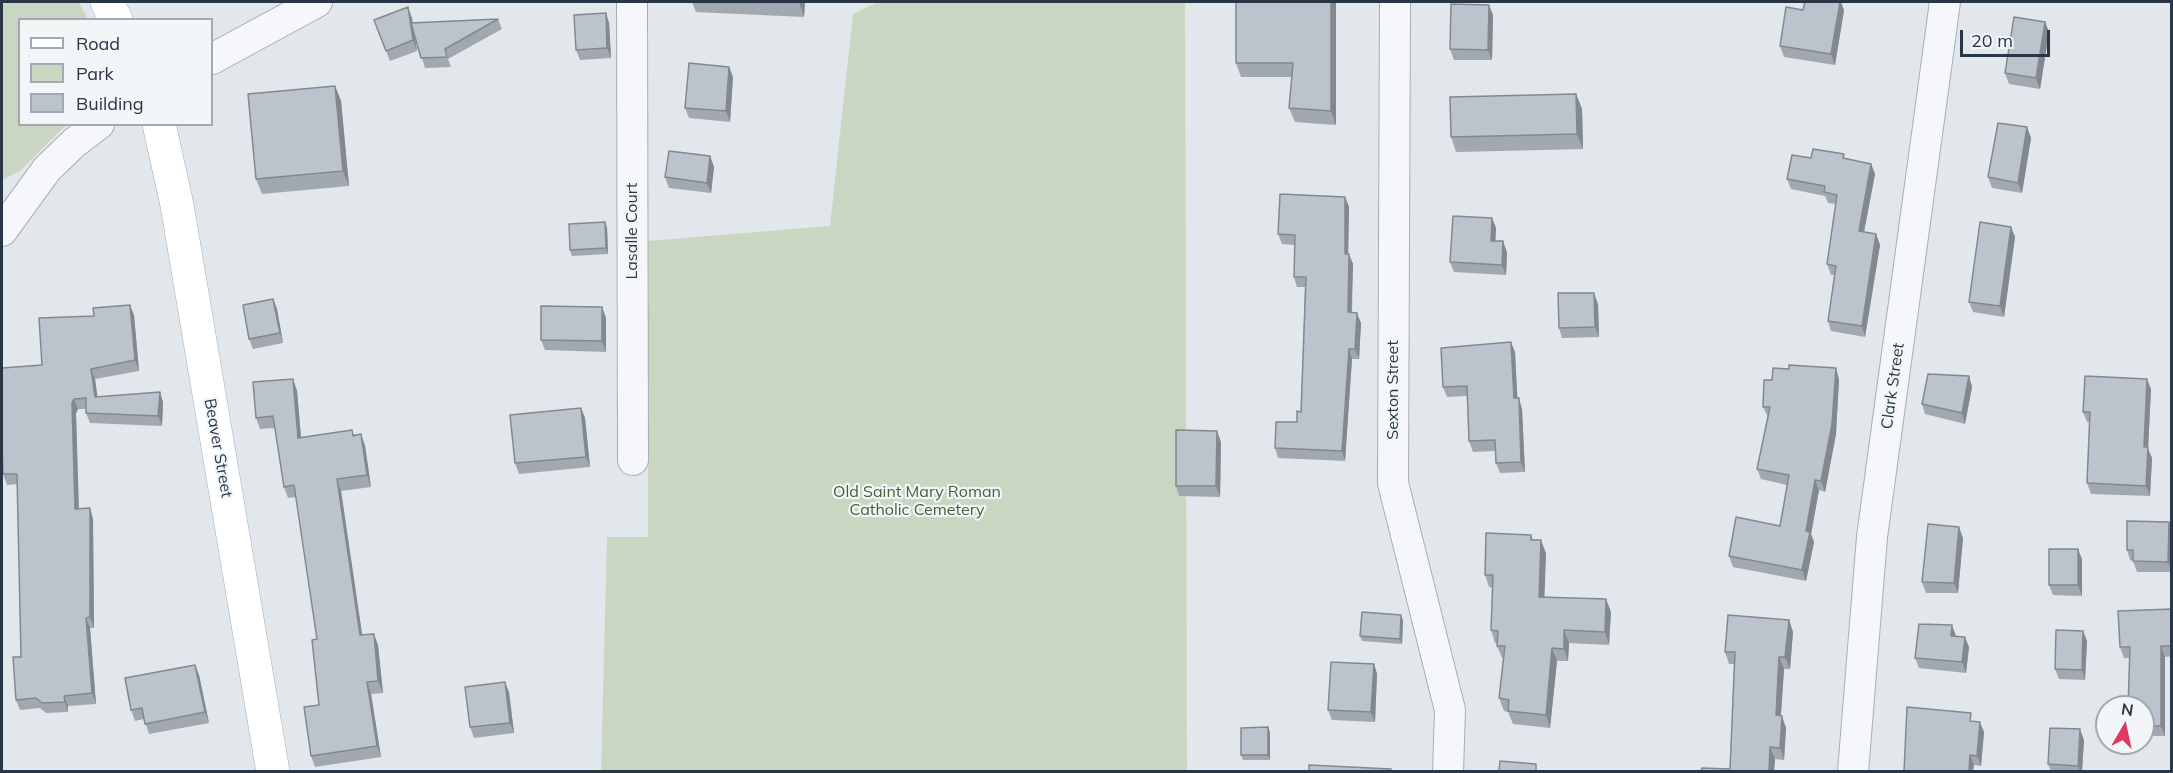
<!DOCTYPE html>
<html>
<head>
<meta charset="utf-8">
<style>
	body { margin:0 }
	#map { position:relative; width:2173px; height:773px; overflow:hidden; background:#e2e7ec; font-family:Mulish,sans-serif }
	canvas { display:block }
	.frame { position:absolute; inset:0; border:3px solid #283646; pointer-events:none }
	.legend { position:absolute; left:18px; top:18px; width:195px; height:108px; box-sizing:border-box; background:#f2f6f9; border:2px solid #a1a9b1; margin:0; padding:8px 10px; list-style:none; font-size:18px; color:#283646 }
	.legend li { display:flex; align-items:center; gap:12px; height:30px }
	.legend b { width:30px; border:2px solid #a1a9b1 }
	.north { position:absolute; left:2095px; top:695px; width:60px; height:60px; box-sizing:border-box; background:#f2f6f9; border:2px solid #a1a9b1; border-radius:50%; rotate:9deg; font-size:16px; font-weight:700; line-height:24px; text-align:center; color:#283646 }
	.north::after { content:''; display:block; margin:auto; width:21px; height:27px; background:#de3a62; clip-path:polygon(50% 0,100% 100%,50% 72%,0 100%) }
	.scale { position:absolute; left:1960px; top:30px; width:90px; height:27px; box-sizing:border-box; border:3px solid #283646; border-top:0; padding-left:8px; font-size:18px; line-height:21px; white-space:nowrap; color:#283646; -webkit-text-stroke:4px #f2f6f9; paint-order:stroke }
</style>
</head>
<body>
<div id="map">
<canvas width="2173" height="773"></canvas>
<div class="frame"></div>
<ul class="legend">
<li><b style="height:8px;background:#fff"></b>Road</li>
<li><b style="height:16px;background:#c9d7c2"></b>Park</li>
<li><b style="height:16px;background:#bbc3cd"></b>Building</li>
</ul>
<div class="north">N</div>
<div class="scale">20 m</div>
</div>
<script>
const ctx = document.querySelector('canvas').getContext('2d');
ctx.lineJoin = 'round';
function fillPath(path, color) {
  ctx.fillStyle = color;
  ctx.fill(path, 'evenodd');
}
function toPath(rows) {
  const path = new Path2D();
  for (const r of rows) {
    path.moveTo(r[0], r[1]);
    for (let i = 2; i < r.length; i += 2) path.lineTo(r[i], r[i + 1]);
  }
  return path;
}
function strokePath(path, color, width, dash) {
  ctx.strokeStyle = color;
  ctx.lineWidth = width;
  ctx.lineCap = dash ? 'butt' : 'round';
  ctx.setLineDash(dash || []);
  ctx.stroke(path);
}
function write(font, color, halo, rows, align = 'center') {
  ctx.font = font + ' Mulish,sans-serif';
  ctx.lineWidth = 4.5;
  ctx.setLineDash([]);
  ctx.textBaseline = 'middle';
  ctx.strokeStyle = halo;
  ctx.fillStyle = color;
  for (const [text, x, y, turn = 0] of rows) {
    ctx.save();
    ctx.translate(x, y);
    ctx.rotate((+turn || 0) * Math.PI / 180);
    ctx.textAlign = isNaN(turn) ? turn : align;
    if (halo) ctx.strokeText(text, 0, 0);
    ctx.fillText(text, 0, 0);
    ctx.restore();
  }
}
fillPath(toPath([
	[2,2,79,2,88,19,20,20,20,124,66,125,20,171,2,180],
	[878,2,1185,2,1187,771,601,772,607,537,648,537,648,241,830,226,853,14]
]), '#c9d7c2');
const minor = toPath([
	[632,2,633,460],
	[1395,2,1393,483,1450,710,1448,772],
	[212,59,317,2],
	[2,231,47,169,74,143,99,124],
	[1853,772,1872,537,1945,2]
]);
const major = toPath([
	[107,2,116,20],
	[159,124,177,205,273,772]
]);
strokePath(minor, '#a6aeb7', 32);
strokePath(major, '#a0acb9', 34);
strokePath(minor, '#f5f7fa', 30);
strokePath(major, '#fff', 33);
fillPath(toPath([
	[692,2,805,2,804,17,696,12],
	[1336,2,1336,125,1295,122,1289,108,1292,77,1241,77,1236,63],
	[1803,10,1844,10,1835,65,1784,57,1780,46],
	[606,13,609,23,611,58,580,60,576,50],
	[1493,15,1492,60,1454,60,1450,49],
	[412,18,412,23,498,19,502,29,448,59,451,67,425,68,414,32,417,51,390,61,374,20],
	[2045,22,2049,32,2040,89,2009,84,2005,73],
	[729,67,733,77,730,122,689,118,685,108],
	[335,86,341,101,349,186,262,194,256,179],
	[1576,94,1582,109,1583,149,1456,152,1451,137],
	[2027,127,2031,138,2022,193,1992,188,1988,177],
	[710,156,714,167,711,193,669,188,665,177],
	[1811,158,1845,159,1871,164,1875,174,1864,232,1876,234,1880,245,1865,337,1831,331,1828,321,1835,275,1831,275,1827,264,1836,204,1828,203,1825,196,1791,189,1787,179],
	[1345,197,1349,207,1348,254,1353,264,1352,313,1361,323,1359,359,1352,359,1345,461,1278,458,1275,448,1297,422,1301,412,1305,287,1297,287,1294,277,1295,245,1282,244,1278,234],
	[1492,218,1496,228,1495,241,1507,252,1506,275,1454,272,1450,262],
	[607,227,608,254,572,256,570,250],
	[2011,227,2015,237,2004,317,1973,312,1969,302],
	[273,299,277,309,283,343,253,349,249,339],
	[1598,304,1599,337,1562,338,1559,328],
	[602,307,606,318,606,352,545,350,541,340],
	[134,315,139,371,95,379,97,397,163,402,162,426,90,423,86,413,86,409,78,409,76,413,79,509,90,508,93,519,94,628,90,628,96,704,68,706,68,712,46,713,40,708,20,710,16,700,21,657,17,484,7,485,3,474,42,365,94,316],
	[1515,352,1517,398,1522,409,1525,472,1500,473,1496,463,1495,451,1473,452,1469,441,1467,396,1447,397,1443,387],
	[1969,376,1972,387,1965,424,1925,414,1922,404],
	[293,379,297,391,301,437,361,434,365,446,371,487,341,491,362,635,378,645,383,693,371,694,381,757,315,767,311,756,319,705,317,639,296,497,288,498,284,487,275,428,260,429,256,418],
	[1839,379,1836,434,1825,492,1819,490,1811,534,1814,542,1806,581,1733,567,1729,556,1780,526,1787,485,1761,479,1757,469,1768,417,1763,407],
	[2151,389,2148,449,2152,458,2150,496,2091,494,2087,483,2090,422,2087,422,2083,412],
	[581,408,585,418,590,467,519,474,515,463],
	[1221,442,1220,497,1179,496,1176,486],
	[2169,522,2172,529,2172,572,2137,572,2133,561,2130,560,2127,550],
	[1531,535,1533,540,1546,553,1544,597,1606,599,1611,612,1609,645,1569,643,1568,661,1557,661,1550,728,1513,724,1508,712,1504,711,1499,698,1503,658,1502,658,1497,646,1497,643,1495,643,1491,630,1493,588,1489,587,1485,575],
	[1963,538,1958,593,1926,593,1922,582],
	[2082,559,2082,596,2053,595,2049,585],
	[2172,609,2172,656,2165,657,2165,736,2143,736,2143,707,2129,658,2124,658,2120,647],
	[1403,620,1402,644,1362,641,1360,636],
	[1789,620,1793,632,1790,669,1784,669,1781,716,1786,728,1784,760,1775,759,1774,771,1701,771,1730,769,1734,664,1729,664,1725,652],
	[2083,631,2087,641,2085,680,2059,679,2055,669],
	[1956,636,1969,647,1966,673,1919,668,1915,658],
	[1374,664,1377,674,1375,722,1332,720,1328,710],
	[195,665,199,675,209,723,149,734,144,719,135,721,131,710],
	[509,692,514,733,474,738,470,727],
	[1973,721,1984,732,1981,766,1974,765,1904,771],
	[1268,727,1270,733,1270,760,1243,760,1241,755],
	[2084,740,2082,771,2051,771,2048,764]
]), '#a1a8b0');
fillPath(toPath([
	[799,2,805,2,804,17],
	[1331,2,1336,2,1336,125,1331,111],
	[1840,2,1841,2,1844,10,1835,65,1831,54],
	[1489,5,1493,15,1492,60,1488,50],
	[408,7,412,18,417,51,413,40],
	[606,13,609,23,611,58,607,48],
	[2045,22,2049,32,2040,89,2036,78],
	[729,67,733,77,730,122,726,111],
	[335,86,341,101,349,186,343,171],
	[1576,94,1582,109,1583,149,1577,134],
	[2027,127,2031,138,2022,193,2018,183],
	[710,156,714,167,711,193,707,183],
	[1871,164,1875,174,1862,242,1859,231],
	[1345,197,1349,207,1348,264,1345,254],
	[1492,218,1496,228,1495,251,1491,241],
	[605,222,607,227,608,254,606,248],
	[2011,227,2015,237,2004,317,2000,306],
	[1876,234,1880,245,1865,337,1862,326],
	[1503,241,1507,252,1506,275,1502,265],
	[1349,254,1353,264,1351,323,1348,312],
	[1594,293,1598,304,1599,337,1595,327],
	[273,299,277,309,283,343,280,333],
	[130,305,134,315,139,371,135,360],
	[602,307,606,318,606,352,602,341],
	[1357,313,1361,323,1359,359,1355,349],
	[1511,342,1515,352,1518,409,1514,398],
	[1349,349,1352,359,1345,461,1342,451],
	[1836,368,1839,379,1836,434,1825,492,1821,481],
	[91,369,95,379,99,407,95,397],
	[1969,376,1972,387,1965,424,1962,413],
	[293,379,297,391,302,449,298,438],
	[2147,379,2151,389,2148,449,2152,458,2150,496,2146,486,2144,447],
	[160,392,163,402,162,426,158,416],
	[1519,398,1522,409,1525,472,1521,462],
	[74,399,78,409,76,413,79,519,75,509,72,403],
	[581,408,585,418,590,467,586,457],
	[1217,431,1221,442,1220,497,1216,486],
	[361,434,365,446,371,487,367,475],
	[337,479,341,491,364,647,360,635],
	[1815,480,1819,490,1811,534,1814,542,1806,581,1802,570,1806,531],
	[90,508,93,519,94,628,90,617],
	[2169,522,2172,529,2172,572,2168,562],
	[1959,527,1963,538,1958,593,1954,583],
	[1541,540,1546,553,1544,610,1539,597],
	[2078,549,2082,559,2082,596,2078,585],
	[1606,599,1611,612,1609,645,1605,632],
	[1401,615,1403,620,1402,644,1400,639],
	[86,618,90,628,96,704,92,693],
	[1789,620,1793,632,1790,669,1785,657],
	[1952,625,1956,636,1955,646,1951,636],
	[1564,630,1569,643,1568,661,1564,649],
	[2083,631,2087,641,2085,680,2082,670],
	[374,634,378,645,383,693,378,681],
	[1965,637,1969,647,1966,673,1962,662],
	[2161,646,2165,657,2165,736,2161,726],
	[1552,648,1557,661,1550,728,1546,715],
	[1779,657,1784,669,1780,727,1776,715],
	[1374,664,1377,674,1375,722,1371,712],
	[195,665,199,675,209,723,205,712],
	[367,682,371,694,381,757,377,746],
	[505,682,509,692,514,733,510,723],
	[64,696,68,706,68,712,65,702],
	[1782,716,1786,728,1784,760,1780,748],
	[1980,722,1984,732,1981,766,1977,756],
	[1268,727,1270,733,1270,760,1268,755],
	[2080,729,2084,740,2082,771,2080,771,2078,766],
	[1770,747,1775,759,1774,771,1769,771],
	[1970,755,1974,765,1973,771,1969,771]
]), '#838890');
const building = toPath([
	[1236,2,1331,2,1331,111,1289,108,1293,63,1236,63,1236,2],
	[1805,2,1840,2,1831,54,1780,46,1786,7,1803,10,1805,2],
	[1451,4,1489,5,1488,50,1450,49,1451,4],
	[408,7,413,40,386,51,374,20,408,7],
	[606,13,607,48,576,50,574,15,606,13],
	[2014,17,2045,22,2036,78,2005,73,2014,17],
	[498,19,445,49,447,57,421,58,411,23,498,19],
	[689,63,729,67,726,111,685,108,689,63],
	[335,86,343,171,256,179,248,94,335,86],
	[1576,94,1577,134,1451,137,1450,97,1576,94],
	[1998,123,2027,127,2018,183,1988,177,1998,123],
	[1813,149,1844,154,1843,158,1871,164,1859,231,1876,234,1862,326,1828,321,1836,266,1827,264,1837,195,1824,192,1825,186,1787,179,1792,155,1811,158,1813,149],
	[669,151,710,156,707,183,665,177,669,151],
	[1280,194,1345,197,1345,254,1349,254,1348,312,1357,313,1355,349,1349,349,1342,451,1275,448,1276,422,1297,422,1297,411,1301,412,1306,277,1294,277,1295,235,1278,234,1280,194],
	[1453,216,1492,218,1491,241,1503,241,1502,265,1450,262,1453,216],
	[605,222,606,248,570,250,569,224,605,222],
	[1980,222,2011,227,2000,306,1969,302,1980,222],
	[1558,293,1594,293,1595,327,1559,328,1558,293],
	[273,299,280,333,249,339,243,305,273,299],
	[130,305,135,360,91,369,95,397,160,392,158,416,86,413,86,398,74,399,72,403,75,509,90,508,90,617,86,618,92,693,64,696,65,702,42,703,36,698,16,700,13,657,21,657,17,474,3,474,2,443,2,368,42,365,39,318,94,316,93,308,130,305],
	[541,306,602,307,602,341,541,340,541,306],
	[1511,342,1514,398,1519,398,1521,462,1496,463,1495,440,1469,441,1467,386,1443,387,1441,348,1511,342],
	[1789,365,1836,368,1832,424,1821,481,1815,480,1806,531,1810,532,1802,570,1729,556,1736,517,1780,526,1789,475,1757,469,1770,407,1763,407,1764,380,1772,380,1773,368,1789,369,1789,365],
	[1928,374,1969,376,1962,413,1922,404,1928,374],
	[2085,376,2147,379,2144,447,2148,447,2146,486,2087,483,2090,412,2083,412,2085,376],
	[293,379,298,438,352,430,353,436,361,434,367,475,337,479,360,635,374,634,378,681,367,682,377,746,311,756,304,707,319,705,312,640,317,639,294,485,284,487,273,416,256,418,253,382,293,379],
	[581,408,586,457,515,463,510,415,581,408],
	[1176,430,1217,431,1216,486,1176,486,1176,430],
	[2127,521,2169,522,2168,562,2133,561,2133,550,2127,550,2127,521],
	[1928,524,1959,527,1954,583,1922,582,1928,524],
	[1486,533,1531,535,1531,540,1541,540,1539,597,1606,599,1605,632,1564,630,1564,649,1552,648,1546,715,1508,711,1509,700,1499,698,1505,646,1497,646,1498,631,1491,630,1493,575,1485,575,1486,533],
	[2049,549,2078,549,2078,585,2049,585,2049,549],
	[2172,609,2172,646,2161,646,2161,726,2143,726,2143,707,2128,707,2130,647,2120,647,2118,611,2172,609],
	[1362,612,1401,615,1400,639,1360,636,1362,612],
	[1728,615,1789,620,1785,657,1779,657,1776,715,1782,716,1780,748,1770,747,1769,771,1701,771,1702,768,1730,769,1735,652,1725,652,1728,615],
	[1919,624,1952,625,1951,636,1965,637,1962,662,1915,658,1919,624],
	[2056,630,2083,631,2082,670,2055,669,2056,630],
	[1331,662,1374,664,1371,712,1328,710,1331,662],
	[195,665,205,712,145,724,142,708,131,710,125,678,195,665],
	[505,682,510,723,470,727,465,687,505,682],
	[1907,707,1971,713,1970,721,1980,722,1977,756,1970,755,1969,771,1904,771,1907,707],
	[1268,727,1268,755,1241,755,1241,728,1268,727],
	[2050,728,2080,729,2078,766,2048,764,2050,728],
	[1500,761,1536,764,1536,771,1499,771,1500,761],
	[1309,765,1391,769,1391,771,1309,771,1309,765]
]);
fillPath(building, '#bbc3cd');
strokePath(building, '#838890', 1.5);
write('16px', '#283646', '#f2f6f9', [
	["Lasalle Court",632,231,-90],
	["Clark Street",1893,386,-82],
	["Sexton Street",1393,390,-90],
	["Beaver Street",218,448,80]
]);
write('16px', '#416433', '#f2f6f9', [
	["Old Saint Mary Roman",917,492],
	["Catholic Cemetery",917,510]
]);
</script>
</body>
</html>
